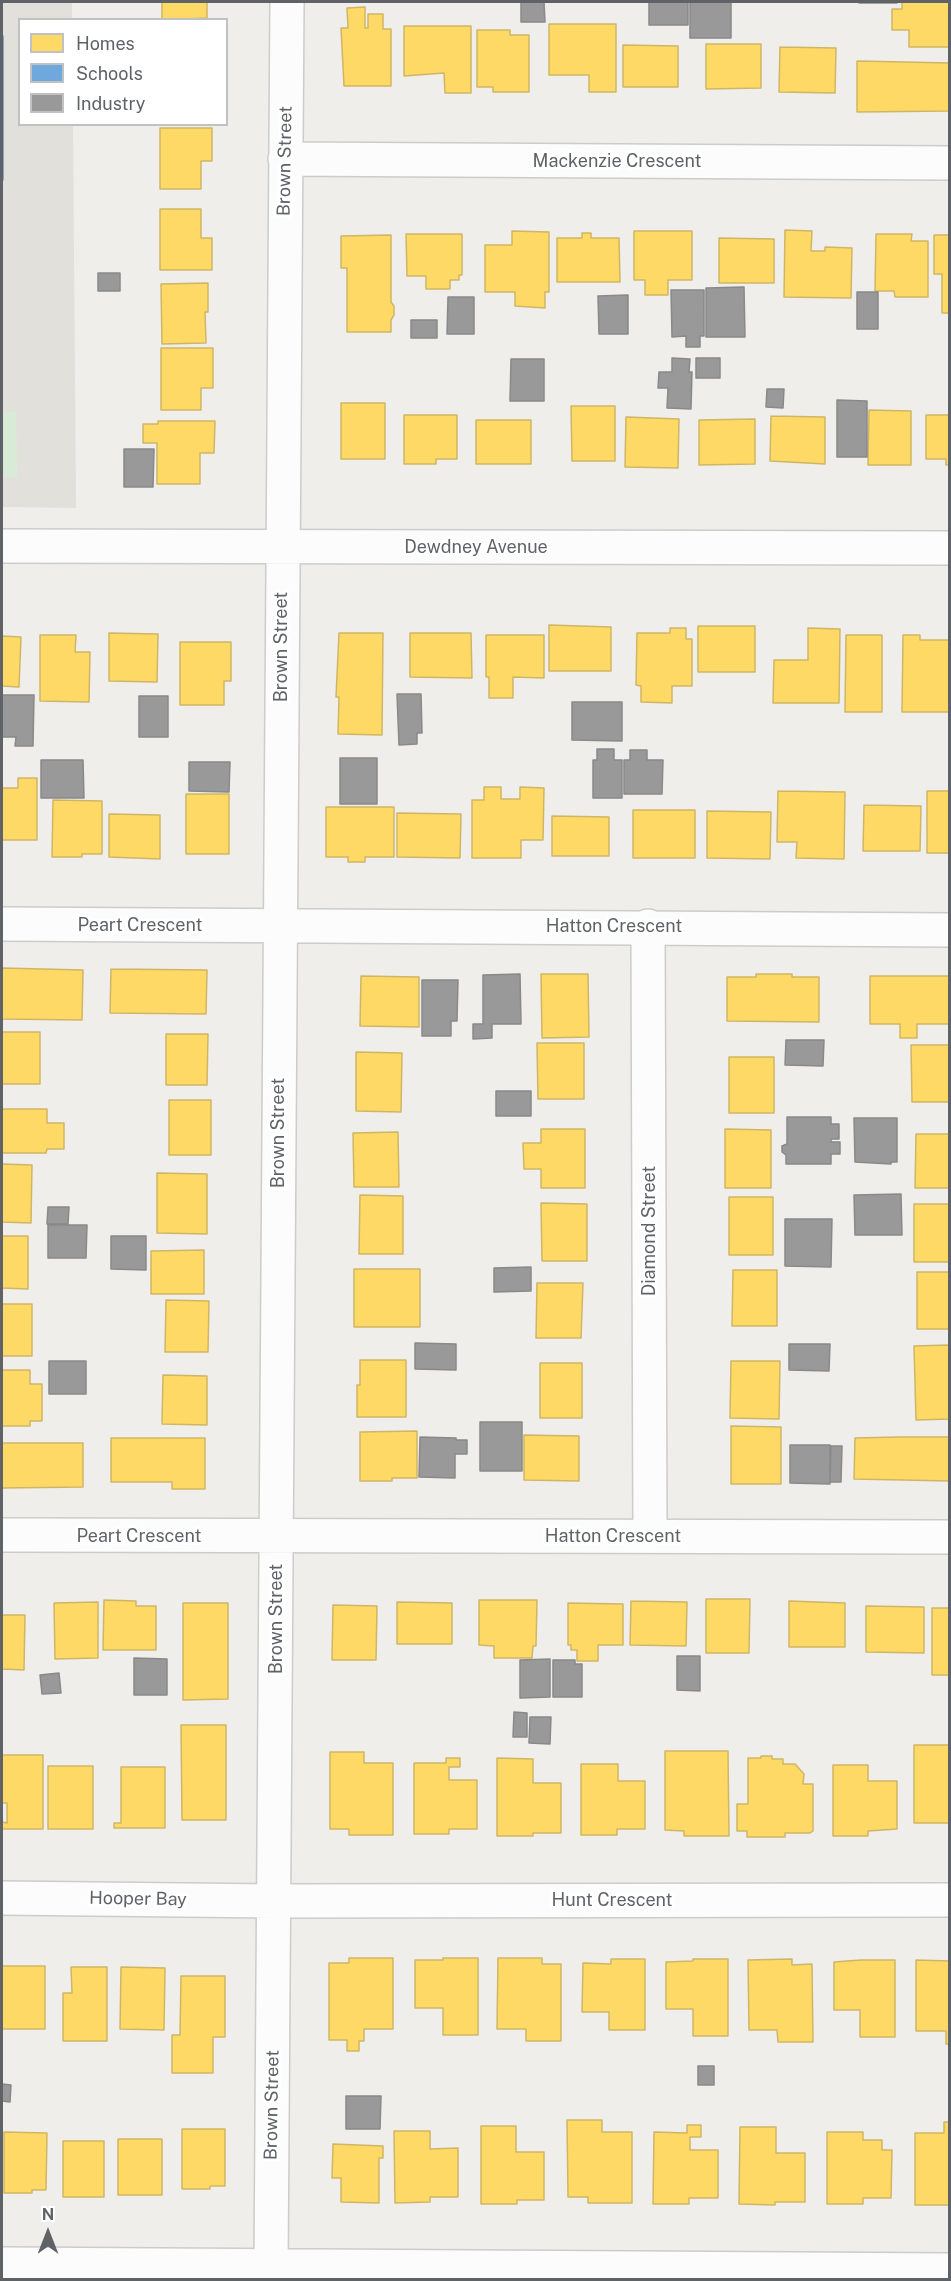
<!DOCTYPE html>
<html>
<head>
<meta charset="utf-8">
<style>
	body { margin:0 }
	#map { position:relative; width:951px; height:2281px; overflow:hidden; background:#efeeea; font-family:"Public Sans",sans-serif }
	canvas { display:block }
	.frame { position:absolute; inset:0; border:3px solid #5f6368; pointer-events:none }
	.legend { position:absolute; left:18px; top:18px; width:210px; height:108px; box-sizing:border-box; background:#fff; border:2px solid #bfc1c3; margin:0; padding:8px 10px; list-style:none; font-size:18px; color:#5f6368 }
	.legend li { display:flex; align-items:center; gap:12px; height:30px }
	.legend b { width:30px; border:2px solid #bfc1c3 }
	.north { position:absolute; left:18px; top:2203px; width:60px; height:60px; -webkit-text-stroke:4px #fff; paint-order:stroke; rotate:0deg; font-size:16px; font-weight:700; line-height:24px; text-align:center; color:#5f6368 }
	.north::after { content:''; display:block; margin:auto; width:21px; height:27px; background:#5f6368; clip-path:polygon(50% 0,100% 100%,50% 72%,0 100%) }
</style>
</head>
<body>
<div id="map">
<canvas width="951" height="2281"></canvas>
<div class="frame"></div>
<ul class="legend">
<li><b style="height:16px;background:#ffd966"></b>Homes</li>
<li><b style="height:16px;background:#6fa8dc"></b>Schools</li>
<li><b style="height:16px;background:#999"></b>Industry</li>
</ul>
<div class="north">N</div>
</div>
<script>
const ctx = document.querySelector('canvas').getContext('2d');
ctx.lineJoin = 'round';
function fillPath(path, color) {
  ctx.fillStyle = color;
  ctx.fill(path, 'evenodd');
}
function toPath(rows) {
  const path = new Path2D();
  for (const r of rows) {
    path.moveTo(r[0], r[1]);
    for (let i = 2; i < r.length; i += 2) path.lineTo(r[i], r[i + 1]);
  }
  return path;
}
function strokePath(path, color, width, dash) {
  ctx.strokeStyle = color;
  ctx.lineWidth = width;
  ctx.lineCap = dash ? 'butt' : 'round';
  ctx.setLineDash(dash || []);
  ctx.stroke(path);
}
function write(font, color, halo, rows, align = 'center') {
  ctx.font = font + ' "Public Sans",sans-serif';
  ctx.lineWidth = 6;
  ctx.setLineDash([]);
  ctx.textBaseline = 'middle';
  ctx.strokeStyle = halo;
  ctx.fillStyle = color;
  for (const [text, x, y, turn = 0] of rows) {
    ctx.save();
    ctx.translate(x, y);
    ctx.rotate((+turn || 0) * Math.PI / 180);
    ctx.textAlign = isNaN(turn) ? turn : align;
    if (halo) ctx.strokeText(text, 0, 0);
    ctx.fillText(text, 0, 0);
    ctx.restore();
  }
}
fillPath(toPath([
	[2,2,72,2,72,19,20,20,20,124,73,125,76,508,2,507]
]), '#e2e0da');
fillPath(toPath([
	[2,412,16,412,17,477,2,477]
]), '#d8ebd6');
const homes = toPath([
	[162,2,207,2,207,18,162,20,162,2],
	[902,2,950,2,950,47,909,47,909,30,892,30,892,9,902,9,902,2],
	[365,7,365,28,368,28,368,14,383,14,383,29,391,29,391,86,344,86,341,28,348,28,347,8,365,7],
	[549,24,616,24,616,92,589,92,589,75,549,75,549,24],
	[404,26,471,26,471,93,445,93,444,73,404,76,404,26],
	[477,30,510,30,510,35,529,35,529,92,493,92,493,87,477,87,477,30],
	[706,44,761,44,761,88,706,89,706,44],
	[623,45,678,46,678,87,623,87,623,45],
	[780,47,836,48,835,93,779,92,780,47],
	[857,61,950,63,950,111,857,112,857,61],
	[160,128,212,128,212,161,201,161,201,189,160,189,160,128],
	[160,209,201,209,201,238,212,238,212,270,160,270,160,209],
	[785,230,812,231,811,251,825,251,825,247,852,248,851,298,784,297,785,230],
	[512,231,549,232,549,292,545,292,545,308,515,306,515,292,485,292,485,245,512,245,512,231],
	[634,231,692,231,692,280,668,280,668,295,645,295,645,280,634,280,634,231],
	[582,233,591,233,591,238,619,238,620,282,557,282,557,238,582,238,582,233],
	[406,234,462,234,462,275,459,275,459,280,450,280,450,289,426,289,426,276,407,276,406,234],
	[876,234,912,234,911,241,928,241,928,297,895,297,894,291,875,291,876,234],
	[391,235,391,302,394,306,394,315,391,320,391,332,347,332,347,268,341,268,341,236,391,235],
	[934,235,950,235,950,313,942,313,942,274,934,274,934,235],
	[719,238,774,239,774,283,719,283,719,238],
	[208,283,208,312,205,312,206,343,162,344,161,284,208,283],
	[161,348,213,348,213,388,201,388,201,410,161,410,161,348],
	[341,403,385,403,385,459,341,459,341,403],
	[571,406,615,406,615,461,572,461,571,406],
	[869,410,911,411,911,465,868,465,869,410],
	[404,415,457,415,457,459,436,459,436,464,404,464,404,415],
	[926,415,950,415,950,465,946,465,946,459,926,459,926,415],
	[771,416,825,417,825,464,770,461,771,416],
	[626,417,679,419,678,468,625,467,626,417],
	[755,419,755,464,699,465,699,420,755,419],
	[476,420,531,420,531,464,476,464,476,420],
	[158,421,215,421,214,453,200,453,200,484,157,484,157,443,143,443,143,424,158,424,158,421],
	[549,625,611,627,611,671,549,671,549,625],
	[698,626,755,626,755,672,698,672,698,626],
	[670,628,686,628,686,639,692,639,692,686,672,686,672,703,641,702,641,686,636,685,637,633,670,633,670,628],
	[808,628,840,629,839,703,773,703,774,660,808,660,808,628],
	[109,633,158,634,157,682,109,681,109,633],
	[339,633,383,633,382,735,338,734,339,697,336,697,339,633],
	[410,633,471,633,472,678,410,677,410,633],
	[40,635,76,635,75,652,90,652,89,702,40,701,40,635],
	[486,635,544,635,544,678,513,677,513,698,489,698,489,677,486,677,486,635],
	[846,635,882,635,882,712,845,712,846,635],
	[903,635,920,635,920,640,950,640,950,712,902,712,903,635],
	[2,636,21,637,19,687,2,686,2,636],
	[180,642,231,642,231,681,224,681,224,705,180,705,180,642],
	[18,778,37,778,37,840,2,840,2,788,18,788,18,778],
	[484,787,501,787,501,799,520,799,520,787,544,788,543,840,521,840,521,858,472,858,472,800,484,800,484,787],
	[778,791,845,792,844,859,796,858,797,842,777,842,778,791],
	[927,791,950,791,950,853,927,853,927,791],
	[186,794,229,794,229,854,186,854,186,794],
	[53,800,102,801,102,854,82,854,82,857,52,857,53,800],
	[864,805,921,806,920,851,863,851,864,805],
	[326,807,394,807,394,857,365,857,365,862,348,862,348,857,326,857,326,807],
	[633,810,695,810,695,858,633,858,633,810],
	[707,811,771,812,770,859,707,858,707,811],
	[397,813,461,814,460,858,397,857,397,813],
	[109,814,160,815,160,859,109,857,109,814],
	[552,816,609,817,609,856,552,856,552,816],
	[2,968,83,970,82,1020,2,1019,2,968],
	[111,969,207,970,206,1014,110,1013,111,969],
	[541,974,588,974,589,1037,542,1038,541,974],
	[756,974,792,974,792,977,819,977,819,1022,727,1021,727,977,756,977,756,974],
	[361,976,419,977,419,1027,360,1026,361,976],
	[870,976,950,976,950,1024,917,1024,917,1038,900,1038,900,1024,870,1024,870,976],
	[2,1032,40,1032,40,1084,2,1084,2,1032],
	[166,1034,208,1034,207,1085,166,1085,166,1034],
	[537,1043,584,1043,584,1099,538,1099,537,1043],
	[911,1045,950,1045,950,1102,912,1102,911,1045],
	[356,1052,402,1053,401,1112,356,1111,356,1052],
	[729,1057,774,1057,774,1113,729,1113,729,1057],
	[169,1100,211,1100,211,1155,169,1155,169,1100],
	[2,1109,47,1109,47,1123,64,1123,64,1149,47,1149,46,1153,2,1153,2,1109],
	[541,1129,585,1129,585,1188,541,1188,541,1169,524,1169,523,1143,541,1143,541,1129],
	[725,1129,771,1130,771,1188,725,1188,725,1129],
	[398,1132,399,1187,354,1187,353,1133,398,1132],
	[916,1134,950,1134,950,1188,915,1188,916,1134],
	[2,1164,32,1165,31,1223,2,1222,2,1164],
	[157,1173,207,1174,207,1234,157,1233,157,1173],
	[360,1195,403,1196,403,1254,359,1254,360,1195],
	[729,1197,773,1197,773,1255,729,1255,729,1197],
	[541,1203,587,1204,587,1261,542,1261,541,1203],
	[914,1204,950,1204,950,1262,914,1262,914,1204],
	[2,1236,28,1236,28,1289,2,1288,2,1236],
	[204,1250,204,1294,151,1294,151,1251,204,1250],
	[354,1269,420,1269,420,1327,354,1327,354,1269],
	[733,1270,777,1270,777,1326,732,1326,733,1270],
	[917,1272,950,1272,950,1329,917,1329,917,1272],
	[537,1283,583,1283,581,1338,536,1338,537,1283],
	[166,1300,209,1301,208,1352,165,1352,166,1300],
	[2,1304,32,1304,32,1356,2,1356,2,1304],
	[950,1345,950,1419,916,1420,914,1346,950,1345],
	[360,1360,406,1360,406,1417,357,1417,357,1385,360,1385,360,1360],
	[731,1361,780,1361,779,1419,730,1418,731,1361],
	[540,1363,582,1363,582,1418,540,1418,540,1363],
	[2,1370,30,1370,30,1384,42,1384,42,1421,30,1421,30,1426,2,1426,2,1370],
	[163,1375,207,1376,207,1425,162,1424,163,1375],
	[731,1426,781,1427,781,1484,731,1484,731,1426],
	[417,1431,417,1478,392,1478,392,1481,360,1481,360,1432,417,1431],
	[524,1435,579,1436,579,1481,524,1480,524,1435],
	[899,1437,950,1437,950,1481,854,1479,855,1438,899,1437],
	[111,1438,205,1438,205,1489,172,1489,172,1482,111,1482,111,1438],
	[2,1443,83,1443,83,1487,2,1488,2,1443],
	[706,1599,750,1599,749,1653,706,1653,706,1599],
	[104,1600,136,1601,136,1606,156,1606,156,1650,103,1650,104,1600],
	[479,1600,537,1600,536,1646,533,1646,532,1658,494,1658,494,1646,479,1645,479,1600],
	[631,1601,687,1602,686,1646,630,1645,631,1601],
	[789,1601,845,1603,845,1647,789,1647,789,1601],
	[98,1602,98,1658,55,1659,54,1603,98,1602],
	[397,1602,452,1603,452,1644,397,1644,397,1602],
	[183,1603,228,1603,228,1699,183,1700,183,1603],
	[568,1603,623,1604,623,1645,598,1645,598,1661,577,1661,577,1650,571,1650,571,1645,568,1645,568,1603],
	[333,1605,377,1606,376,1660,332,1660,333,1605],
	[866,1606,924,1607,924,1653,866,1652,866,1606],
	[932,1608,950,1608,950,1675,932,1675,932,1608],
	[2,1615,25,1615,24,1670,2,1669,2,1615],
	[181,1725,226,1725,226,1820,182,1820,181,1725],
	[914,1745,950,1745,950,1823,914,1823,914,1745],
	[665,1751,728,1751,729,1836,684,1836,684,1831,665,1830,665,1751],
	[330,1752,364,1752,364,1763,393,1763,393,1835,349,1835,349,1829,330,1829,330,1752],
	[2,1755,43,1755,43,1829,2,1829,2,1822,7,1823,7,1803,2,1803,2,1755],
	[761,1756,772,1756,772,1759,783,1759,783,1764,795,1764,804,1774,803,1784,813,1784,813,1831,810,1833,785,1833,785,1837,747,1837,747,1831,737,1831,737,1804,748,1804,748,1758,761,1758,761,1756],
	[446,1758,460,1758,460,1767,449,1767,449,1780,477,1780,477,1829,449,1829,449,1834,414,1834,414,1763,446,1763,446,1758],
	[497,1758,533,1759,533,1783,561,1783,561,1833,533,1833,533,1836,497,1836,497,1758],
	[581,1764,618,1764,618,1781,645,1781,645,1829,617,1829,617,1835,581,1835,581,1764],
	[833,1765,868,1765,868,1781,897,1781,897,1829,868,1831,868,1836,833,1836,833,1765],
	[48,1766,93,1766,93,1829,48,1829,48,1766],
	[121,1767,165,1767,165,1828,114,1828,114,1823,121,1823,121,1767],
	[349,1958,393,1958,393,2029,364,2029,364,2041,359,2041,359,2051,347,2051,347,2040,329,2040,329,1963,349,1963,349,1958],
	[443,1958,478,1958,478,2035,443,2035,443,2008,415,2008,415,1960,443,1960,443,1958],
	[498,1958,542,1958,542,1964,561,1964,561,2041,526,2041,526,2029,497,2029,498,1958],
	[611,1959,645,1959,645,2030,609,2030,609,2012,582,2012,583,1963,611,1964,611,1959],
	[693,1959,728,1959,728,2036,693,2036,693,2009,666,2009,666,1962,693,1961,693,1959],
	[792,1959,792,1965,812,1964,813,2042,778,2042,777,2030,749,2030,748,1960,792,1959],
	[861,1960,895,1960,895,2037,860,2037,860,2010,834,2010,834,1962,861,1960],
	[916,1960,950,1961,950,2044,946,2044,946,2031,916,2031,916,1960],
	[2,1966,45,1966,45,2029,2,2029,2,1966],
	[71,1967,107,1967,107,2041,63,2041,63,1993,72,1993,71,1967],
	[121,1967,165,1968,164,2030,120,2029,121,1967],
	[181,1976,225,1976,225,2037,213,2037,213,2073,172,2073,172,2035,180,2035,181,1976],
	[567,2120,602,2120,602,2132,632,2132,632,2203,588,2203,588,2197,568,2197,567,2120],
	[944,2122,950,2122,950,2205,915,2205,915,2133,944,2133,944,2122],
	[687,2125,701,2125,701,2137,690,2137,690,2150,718,2150,718,2198,689,2198,689,2204,653,2204,654,2132,687,2133,687,2125],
	[481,2126,516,2126,516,2152,544,2152,544,2200,517,2200,517,2204,481,2204,481,2126],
	[740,2127,776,2127,776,2153,805,2153,805,2202,775,2202,775,2205,739,2204,740,2127],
	[182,2129,225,2129,225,2186,210,2186,210,2189,182,2189,182,2129],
	[394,2131,430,2131,430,2149,458,2148,458,2197,430,2197,430,2202,395,2203,394,2131],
	[4,2132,47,2133,46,2190,32,2190,32,2193,4,2193,4,2132],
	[827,2132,863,2132,863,2140,882,2140,882,2150,892,2150,891,2198,863,2198,863,2204,827,2204,827,2132],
	[118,2139,162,2139,162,2195,118,2195,118,2139],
	[63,2141,104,2141,104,2197,63,2197,63,2141],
	[333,2144,383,2146,383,2158,379,2158,379,2203,341,2202,341,2178,332,2178,333,2144]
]);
fillPath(homes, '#ffd966');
strokePath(homes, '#cfb667', 1.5);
const schools = toPath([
	[2,36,3,36,3,180,2,180,2,36]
]);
fillPath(schools, '#6fa8dc');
strokePath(schools, '#6a93b9', 1.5);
const industry = toPath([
	[521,2,544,2,545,22,521,22,521,2],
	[649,2,688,2,688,25,649,25,649,2],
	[690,2,731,2,731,38,690,38,690,2],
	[859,2,897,2,897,3,859,3,859,2],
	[98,273,120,273,120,291,98,291,98,273],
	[744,287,745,337,706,337,706,288,744,287],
	[671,290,704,290,704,336,700,336,700,347,686,347,686,336,672,337,671,290],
	[857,292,878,292,878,329,857,329,857,292],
	[628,295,628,334,599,334,598,296,628,295],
	[448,297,474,297,474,334,447,334,448,297],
	[411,320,437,320,437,338,411,338,411,320],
	[672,358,690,359,689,372,692,372,691,409,667,408,668,388,658,388,659,372,672,372,672,358],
	[696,358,720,358,720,378,696,378,696,358],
	[511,359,544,359,544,401,510,401,511,359],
	[767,389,784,389,783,408,766,407,767,389],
	[837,400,867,401,867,457,837,457,837,400],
	[124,449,154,449,153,487,124,487,124,449],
	[397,694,421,694,422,733,417,733,417,744,399,745,397,694],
	[2,695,34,695,33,746,15,746,16,737,2,737,2,695],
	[139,696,168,696,168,737,139,737,139,696],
	[572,702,622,702,622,741,572,740,572,702],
	[597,749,614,749,614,760,622,760,622,798,593,798,593,760,597,760,597,749],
	[630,750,647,750,647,760,663,760,662,794,624,794,624,760,630,760,630,750],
	[340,758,377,758,377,804,340,804,340,758],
	[41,760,83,760,84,798,41,798,41,760],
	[189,762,230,762,229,792,189,791,189,762],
	[520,974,521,1024,492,1024,492,1038,473,1039,473,1024,483,1024,483,975,520,974],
	[422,980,458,980,457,1021,451,1021,451,1036,422,1036,422,980],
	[786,1040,824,1040,823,1066,785,1065,786,1040],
	[496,1091,531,1091,531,1116,496,1116,496,1091],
	[787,1117,831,1117,831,1124,839,1124,839,1139,831,1139,831,1142,840,1142,840,1154,831,1154,831,1164,786,1164,786,1155,782,1152,782,1146,787,1144,787,1117],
	[854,1118,897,1118,897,1162,891,1162,891,1164,855,1162,854,1118],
	[901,1194,902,1235,855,1235,854,1195,901,1194],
	[48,1207,69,1207,68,1224,47,1224,48,1207],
	[785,1219,832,1219,831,1267,785,1266,785,1219],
	[48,1225,87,1225,86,1258,48,1258,48,1225],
	[111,1236,146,1236,146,1270,111,1269,111,1236],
	[531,1267,531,1291,494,1292,494,1268,531,1267],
	[415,1343,456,1344,456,1370,415,1369,415,1343],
	[789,1344,830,1344,829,1371,789,1370,789,1344],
	[49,1361,86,1361,86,1394,49,1394,49,1361],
	[480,1422,522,1422,522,1471,480,1471,480,1422],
	[420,1437,456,1438,456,1440,467,1440,467,1454,455,1454,455,1478,419,1477,420,1437],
	[790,1445,830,1445,830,1484,790,1483,790,1445],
	[831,1446,842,1446,841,1482,830,1482,831,1446],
	[677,1656,700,1656,700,1691,677,1690,677,1656],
	[134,1658,167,1659,167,1695,134,1695,134,1658],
	[550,1659,550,1697,520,1698,520,1660,550,1659],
	[553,1660,575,1660,575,1664,582,1664,582,1697,553,1697,553,1660],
	[59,1673,61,1693,42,1694,40,1675,59,1673],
	[514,1712,527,1713,527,1737,513,1737,514,1712],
	[530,1717,551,1717,550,1744,529,1743,530,1717],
	[698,2066,714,2066,714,2085,698,2085,698,2066],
	[2,2084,11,2085,10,2102,2,2101,2,2084],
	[346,2096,381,2096,380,2129,346,2129,346,2096]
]);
fillPath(industry, '#999');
strokePath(industry, '#88898a', 1.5);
const minor = toPath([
	[285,159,950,163],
	[2,546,950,548],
	[2,924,950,930],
	[648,926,650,1536],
	[2,1535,950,1537],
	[2,1898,274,1901,950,1900],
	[2,2264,950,2270],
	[271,2264,287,2]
]);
strokePath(minor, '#cbcccc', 36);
strokePath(minor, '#fdfcfc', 33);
write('18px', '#5f6368', '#fff', [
	["Brown Street",285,161,-89],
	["Mackenzie Crescent",617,161],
	["Dewdney Avenue",476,547],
	["Brown Street",281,647,-90],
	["Peart Crescent",140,925],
	["Hatton Crescent",614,926],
	["Brown Street",278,1133,-90],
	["Diamond Street",649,1231,-90],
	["Peart Crescent",139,1536],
	["Hatton Crescent",613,1536],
	["Brown Street",276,1619,-90],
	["Hooper Bay",138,1899,1],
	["Hunt Crescent",612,1900],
	["Brown Street",272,2105,-89]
]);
</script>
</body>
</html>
